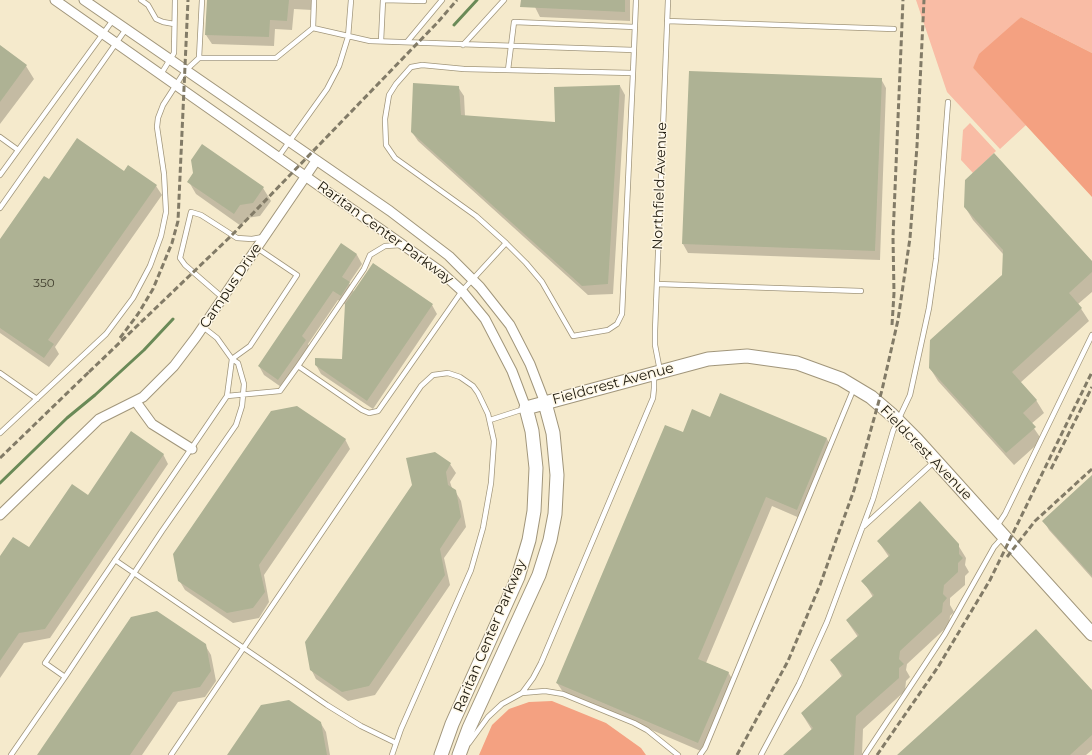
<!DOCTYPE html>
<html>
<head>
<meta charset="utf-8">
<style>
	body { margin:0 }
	canvas { display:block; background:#f5eacc }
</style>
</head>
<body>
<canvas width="1092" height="755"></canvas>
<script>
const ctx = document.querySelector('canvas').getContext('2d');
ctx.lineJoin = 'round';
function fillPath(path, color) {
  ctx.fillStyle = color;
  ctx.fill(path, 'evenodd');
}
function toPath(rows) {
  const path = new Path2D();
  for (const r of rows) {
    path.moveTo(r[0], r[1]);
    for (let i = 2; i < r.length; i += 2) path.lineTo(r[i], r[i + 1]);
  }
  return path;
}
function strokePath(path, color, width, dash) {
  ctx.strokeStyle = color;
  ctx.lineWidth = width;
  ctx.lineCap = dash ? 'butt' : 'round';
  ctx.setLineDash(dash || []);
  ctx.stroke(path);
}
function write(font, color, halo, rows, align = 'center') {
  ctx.font = font + ' Montserrat,sans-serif';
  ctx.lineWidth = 3;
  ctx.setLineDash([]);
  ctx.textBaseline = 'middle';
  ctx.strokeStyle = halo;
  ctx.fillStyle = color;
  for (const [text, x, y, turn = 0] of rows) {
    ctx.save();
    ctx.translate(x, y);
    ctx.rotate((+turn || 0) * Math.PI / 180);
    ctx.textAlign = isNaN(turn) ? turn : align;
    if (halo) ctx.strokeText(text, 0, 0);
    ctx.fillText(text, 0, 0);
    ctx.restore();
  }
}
fillPath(toPath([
	[916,0,1092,0,1092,53,1021,17,973,68,1026,125,1000,149,947,92],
	[970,123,996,151,973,173,961,160,963,130]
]), '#f9bca5');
fillPath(toPath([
	[1021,17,1092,53,1092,197,973,68,979,54],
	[552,701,606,723,641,748,646,755,479,755,492,725,509,709,529,702]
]), '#f4a181');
fillPath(toPath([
	[208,0,312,0,312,10,294,9,292,30,275,29,274,46,212,44,206,35],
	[535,0,630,0,630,21,540,17,535,7],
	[0,47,26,66,34,79,0,124],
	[881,79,886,88,880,260,688,253,683,244],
	[620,86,625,95,613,294,588,295,418,141,412,132,458,87,464,96,465,116,556,123],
	[202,145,263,188,271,201,260,216,247,218,241,226,196,194,189,182,194,173],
	[49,180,156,186,162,195,55,347,59,354,49,367,0,333,0,241],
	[965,207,1092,263,1092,292,1078,304,1089,321,1020,383,1036,400,1044,413,1031,424,1042,440,1014,465,938,381,930,368,1003,276,1003,254,973,220],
	[341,245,357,255,362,264,349,283,354,292,432,305,437,314,373,409,321,374,316,365,343,360,346,305,338,300,308,344,311,350,284,389,264,375,259,366],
	[710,418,827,439,832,448,802,519,772,506,706,663,728,672,734,682,703,752,563,692,557,683,683,434],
	[345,439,350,449,264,575,269,602,259,618,233,623,185,590,179,580],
	[163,454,168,464,50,638,24,643,0,678,0,558,29,549,88,496],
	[450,464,456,473,450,482,452,488,455,491,461,501,466,527,444,558,450,585,375,695,348,701,316,679,311,669],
	[1092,477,1092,578,1049,530,1044,521],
	[878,541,958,545,966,558,965,565,969,572,965,576,965,585,950,598,950,605,954,612,950,616,949,625,907,664,906,670,910,677,906,681,905,691,863,729,862,755,785,755,812,730,802,714,842,677,832,661,858,637,847,621,873,597,863,581,889,557],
	[205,645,211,655,216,681,205,697,178,702,142,755,38,755],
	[1092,692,1092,750,1086,755,899,755],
	[320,722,326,732,330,755,229,755]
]), '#0003');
strokePath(toPath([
	[454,25,477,0],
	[0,483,67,418,95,395,144,350,173,319]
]), '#6a8a57', 3);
fillPath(toPath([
	[207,0,289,0,287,21,270,20,269,37,205,35],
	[521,0,625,0,625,12,520,7],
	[0,45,27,65,0,102],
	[689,71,882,78,875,251,682,244],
	[413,83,459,86,461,115,555,122,554,87,620,85,608,284,582,286,411,132],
	[77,138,124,171,128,165,157,185,48,340,54,344,44,358,0,328,0,239,44,176,49,179],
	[202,144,264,187,253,203,240,205,234,214,187,182,193,173,191,160],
	[994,153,1092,261,1092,272,1069,293,1082,308,1012,372,1037,400,1023,413,1036,427,1006,453,929,368,930,340,1002,275,1003,250,964,207,965,180],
	[341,243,357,254,342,277,350,282,341,296,333,291,302,336,306,340,278,380,258,366],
	[373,263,433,304,367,401,315,365,315,358,342,359,345,304],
	[720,393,827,438,797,510,766,497,698,659,729,672,698,743,556,683,665,425,683,432,692,409,710,417],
	[297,406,346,439,259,565,265,592,253,608,227,613,178,581,173,554,271,411],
	[131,431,164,454,45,629,19,633,0,661,0,556,13,537,29,547,72,484,88,495],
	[435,452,451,463,446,472,448,485,456,490,461,517,440,549,445,575,369,686,342,692,310,670,305,642,412,485,406,458],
	[1092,475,1092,576,1042,521],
	[920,501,959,544,959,554,963,558,958,563,958,572,944,585,943,594,947,598,943,603,942,612,900,651,899,659,904,664,899,668,899,678,856,716,854,755,783,755,813,728,801,713,843,675,830,660,859,635,846,620,874,595,861,581,890,555,877,541],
	[157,611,206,644,211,671,200,687,173,692,130,755,37,755,131,617],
	[1036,629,1092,690,1092,735,1070,755,897,755],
	[289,700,321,722,327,755,227,755,261,705]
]), '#aeb294');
const lane = toPath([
	[141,0,148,5,156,19,163,22,174,24],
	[383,0,424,1],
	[667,21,894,29],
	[313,28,370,41,634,50],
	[381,41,383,0],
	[407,42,442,0],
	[463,45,504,0],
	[199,58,202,0],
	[508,70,514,22,635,27],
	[633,73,464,69,422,65,411,67,396,84,389,95,385,119,386,145,395,158,476,216,506,243,526,263,542,282,573,336,608,330,617,324,622,314,633,73,636,0],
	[161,74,174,53,175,0],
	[0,137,18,150],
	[279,156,327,89,339,66,348,37,351,0],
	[0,175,113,20],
	[0,208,126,29],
	[657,284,861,291],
	[223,298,185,265,180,258,191,212,201,215,237,238,252,239,263,237],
	[203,327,217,338,232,359,250,346,297,275,257,248],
	[298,366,364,269,370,255,385,246,401,245],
	[660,371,655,345,655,331,668,0],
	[0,373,37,399],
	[227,396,280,391,298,366,362,410,369,413,378,411,462,291,506,243],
	[490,420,524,409],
	[0,433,106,334,133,298,150,266,161,236,166,212,164,174,157,127,158,118,163,105,185,71,199,58,276,58,313,28,314,0],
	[864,526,935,461],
	[997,526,1005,514,1092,335],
	[115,560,327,705,361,726,396,743],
	[522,693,533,678,541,663,653,398,654,388,654,375],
	[469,743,488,717,502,704,522,693,545,691,563,694,634,723,647,730,678,755],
	[11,755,65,677,45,663,227,396,232,359,238,363,244,384,242,406,236,425,162,531,65,677],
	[171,755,421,386,433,375,448,373,460,377,473,386,478,393,488,414,494,441,491,483,483,528,471,570,401,729,392,755],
	[700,755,705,748,854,388],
	[761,755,799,684,827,622,873,499,893,431,910,395,929,308,936,259,948,102],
	[865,755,945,634,994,547,1003,537]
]);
const street = toPath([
	[55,0,440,271,462,291,485,319,512,371,526,408],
	[84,0,390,211,449,256,480,287,510,325,530,364,545,403],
	[136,402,152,424,192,449],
	[0,515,99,419,143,397,174,366,196,337,316,161]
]);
const secondary = toPath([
	[441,755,452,724,518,577,529,540,534,511,536,468,532,431,526,408,708,359,747,356,797,363,841,379,871,397,892,415,916,439,1092,634],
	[459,755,469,728,539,575,550,540,555,514,557,475,553,433,545,403]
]);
strokePath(lane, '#a1967b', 6);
strokePath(street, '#a1967b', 11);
strokePath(secondary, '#a1967b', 15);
strokePath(lane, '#fff', 4.5);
strokePath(street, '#fff', 9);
strokePath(secondary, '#fff', 13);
strokePath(toPath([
	[892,325,894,293,893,237,903,0],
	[120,338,138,314,153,289,172,243,178,221,188,0],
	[89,372,231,236,437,23,457,0],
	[0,458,92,369],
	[1051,469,1092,387],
	[1007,557,1035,521,1092,469],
	[737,755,788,661,820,585,854,490,882,390,898,320,910,238,917,146,924,0],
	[877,755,938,667,990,580,1092,372]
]), '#827b67', 3, [6, 3]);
write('12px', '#403e2e', null, [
	["350",44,283]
]);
write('14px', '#1b170c', '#fef7e5', [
	["Northfield Avenue",660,186,-88],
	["Raritan Center Parkway",385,233,36],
	["Campus Drive",231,286,-56],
	["Fieldcrest Avenue",613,384,-15],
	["Fieldcrest Avenue",926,453,46],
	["Raritan Center Parkway",490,636,-67]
]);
</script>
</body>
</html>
